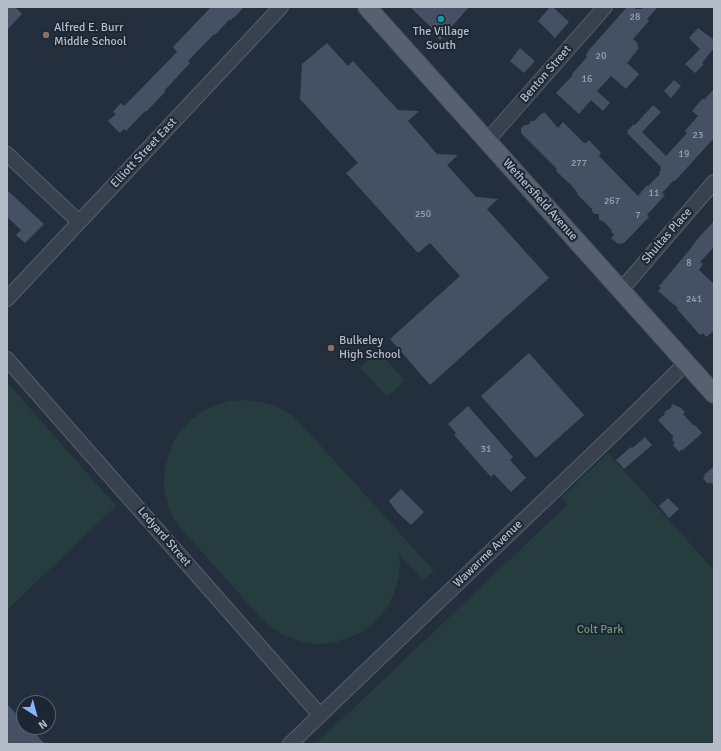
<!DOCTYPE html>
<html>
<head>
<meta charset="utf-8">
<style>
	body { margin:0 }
	#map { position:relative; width:721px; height:751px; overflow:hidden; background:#242f3e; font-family:Signika,sans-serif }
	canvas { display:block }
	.frame { position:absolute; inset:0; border:8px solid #b4bcc9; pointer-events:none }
	.north { position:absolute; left:16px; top:695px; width:40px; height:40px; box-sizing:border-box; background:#1d2633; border:1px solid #59626f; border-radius:50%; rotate:144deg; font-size:11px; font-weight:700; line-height:16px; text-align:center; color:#b4bcc9 }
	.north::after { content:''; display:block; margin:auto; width:14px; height:18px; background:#8ab4f8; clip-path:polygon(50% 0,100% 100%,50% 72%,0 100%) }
</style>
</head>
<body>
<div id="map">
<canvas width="721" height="751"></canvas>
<div class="frame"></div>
<div class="north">N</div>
</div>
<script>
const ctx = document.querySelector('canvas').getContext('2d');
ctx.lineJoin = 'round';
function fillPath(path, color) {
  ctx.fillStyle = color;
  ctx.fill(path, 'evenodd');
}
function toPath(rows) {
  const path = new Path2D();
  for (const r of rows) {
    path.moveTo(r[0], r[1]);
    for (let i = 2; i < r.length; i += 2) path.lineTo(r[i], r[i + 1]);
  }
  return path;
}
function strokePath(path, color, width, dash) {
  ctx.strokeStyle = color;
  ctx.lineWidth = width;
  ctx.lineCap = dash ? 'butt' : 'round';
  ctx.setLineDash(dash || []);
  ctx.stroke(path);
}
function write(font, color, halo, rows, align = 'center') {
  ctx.font = font + ' Signika,sans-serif';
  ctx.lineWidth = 4;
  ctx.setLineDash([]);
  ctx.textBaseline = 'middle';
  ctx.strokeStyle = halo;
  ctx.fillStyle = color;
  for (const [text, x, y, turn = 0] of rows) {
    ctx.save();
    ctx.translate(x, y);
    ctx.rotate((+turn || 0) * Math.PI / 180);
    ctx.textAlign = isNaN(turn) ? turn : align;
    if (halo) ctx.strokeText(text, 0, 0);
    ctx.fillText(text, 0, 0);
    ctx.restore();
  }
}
fillPath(toPath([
	[378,351,405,381,387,397,360,367],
	[7,382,116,506,7,610],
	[243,400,257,401,271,404,283,410,293,416,302,425,434,571,423,580,399,554,400,563,399,577,395,590,390,603,382,614,372,624,361,633,348,638,335,642,321,644,307,643,294,639,281,634,270,626,261,618,184,532,175,520,169,508,165,494,164,481,165,467,169,454,174,440,182,429,192,419,203,411,216,405,229,401],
	[608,453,714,570,714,744,316,744,567,505,562,497]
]), '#263c3f');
fillPath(toPath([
	[7,7,15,7,22,14,7,30],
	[211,7,244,7,235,17,235,16,231,20,230,19,215,35,214,34,188,61,190,63,164,91,165,92,146,112,145,111,126,131,124,129,120,133,108,121,116,114,113,112,121,103,124,106,134,96,177,52,173,47],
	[410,7,469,7,440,40,433,33,435,31],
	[550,7,553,7,569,22,555,38,538,21],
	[627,7,634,7,636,9,642,9,644,7,658,7,647,19,649,21,633,39,638,44,637,46,639,48,627,63,639,74,626,89,611,76,597,91,610,103,603,111,591,100,579,114,556,93,573,75,572,74,587,57,586,55,589,50],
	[698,28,714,40,714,48,702,63,704,64,695,73,685,64,700,49,689,38],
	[327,43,348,66,353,61,398,110,419,111,408,121,437,154,458,155,447,165,476,197,498,199,487,209,549,278,430,385,390,339,460,276,430,243,418,253,346,173,358,163,300,99,302,64],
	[520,48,535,61,524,73,510,61],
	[674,80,681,86,671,98,664,91],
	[714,89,714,138,675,181,674,180,662,193,665,195,647,215,649,217,624,243,618,244,611,238,614,235,611,231,612,230,604,222,602,221,599,219,599,214,594,214,592,211,592,209,577,194,577,192,572,186,556,171,557,169,521,133,521,128,525,125,528,125,531,121,534,121,542,113,543,114,544,112,558,128,563,122,584,143,586,143,589,140,601,153,599,156,638,196,647,185,648,186,660,174,659,173,661,170,660,169,661,167,627,133,628,132,627,131,634,124,635,125,653,105,661,112,642,132,666,156,687,133,685,131,698,116,692,111,703,98,704,100],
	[7,190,44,224,25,243,16,235,21,230,7,217],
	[714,221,714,247,700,262,703,264,699,270,714,284,714,331,706,337,703,333,700,335,677,309,678,308,658,291,661,288,659,286,692,247,692,246,700,236],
	[529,353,584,415,536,458,481,396],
	[672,404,681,408,685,412,683,414,694,426,695,425,702,433,683,450,682,449,679,452,673,445,675,443,672,440,673,440,672,438,674,437,658,420,664,415,665,413,664,412,671,408],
	[468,406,513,457,510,460,526,478,511,492,494,474,491,477,454,435,456,433,448,424],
	[645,437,652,445,624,469,616,460,631,447,632,448,635,446],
	[714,466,714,486,710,482,708,484,703,478,705,476,704,475],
	[401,489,424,512,411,525,398,513,389,501],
	[668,498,679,509,669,518,659,506],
	[7,704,24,722,24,727,29,727,45,744,7,744]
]), '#455162');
const minor = toPath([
	[487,141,605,7],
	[7,154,79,222],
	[621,290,714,182],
	[7,299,281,7],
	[7,359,320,715],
	[290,744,627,421,686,363]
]);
const major = toPath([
	[367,7,714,394]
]);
strokePath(minor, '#565f6c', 16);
strokePath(major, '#414a57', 20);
strokePath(minor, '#38414e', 14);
strokePath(major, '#56606e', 18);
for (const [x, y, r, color] of [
	[441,19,4,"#0f9aa8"],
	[46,35,4,"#8d6e63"],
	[331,348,4,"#8d6e63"]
]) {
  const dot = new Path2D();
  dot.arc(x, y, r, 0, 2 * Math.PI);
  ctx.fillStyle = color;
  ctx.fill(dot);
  strokePath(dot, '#1d2633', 1.5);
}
write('10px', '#98a1af', null, [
	["28",635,17],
	["20",601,56],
	["16",587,79],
	["23",698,135],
	["19",684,154],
	["277",579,163],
	["11",654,193],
	["267",612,201],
	["250",423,214],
	["7",638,215],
	["8",689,263],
	["241",694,299],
	["31",486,449]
]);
write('12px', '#b4bcc9', '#1d2633', [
	["Alfred E. Burr",54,28],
	["Middle School",54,42],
	["The Village",441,32,"center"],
	["South",441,46,"center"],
	["Bulkeley",339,341],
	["High School",339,355]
], 'left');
write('12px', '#b4bcc9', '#1d2633', [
	["Benton Street",546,74,-49],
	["Elliott Street East",144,153,-47],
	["Wethersfield Avenue",540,200,48],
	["Shultas Place",667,236,-49],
	["Ledyard Street",164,537,49],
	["Wawarme Avenue",488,554,-44]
]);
write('12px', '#6b9a76', '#1d2633', [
	["Colt Park",600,630]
]);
</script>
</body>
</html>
